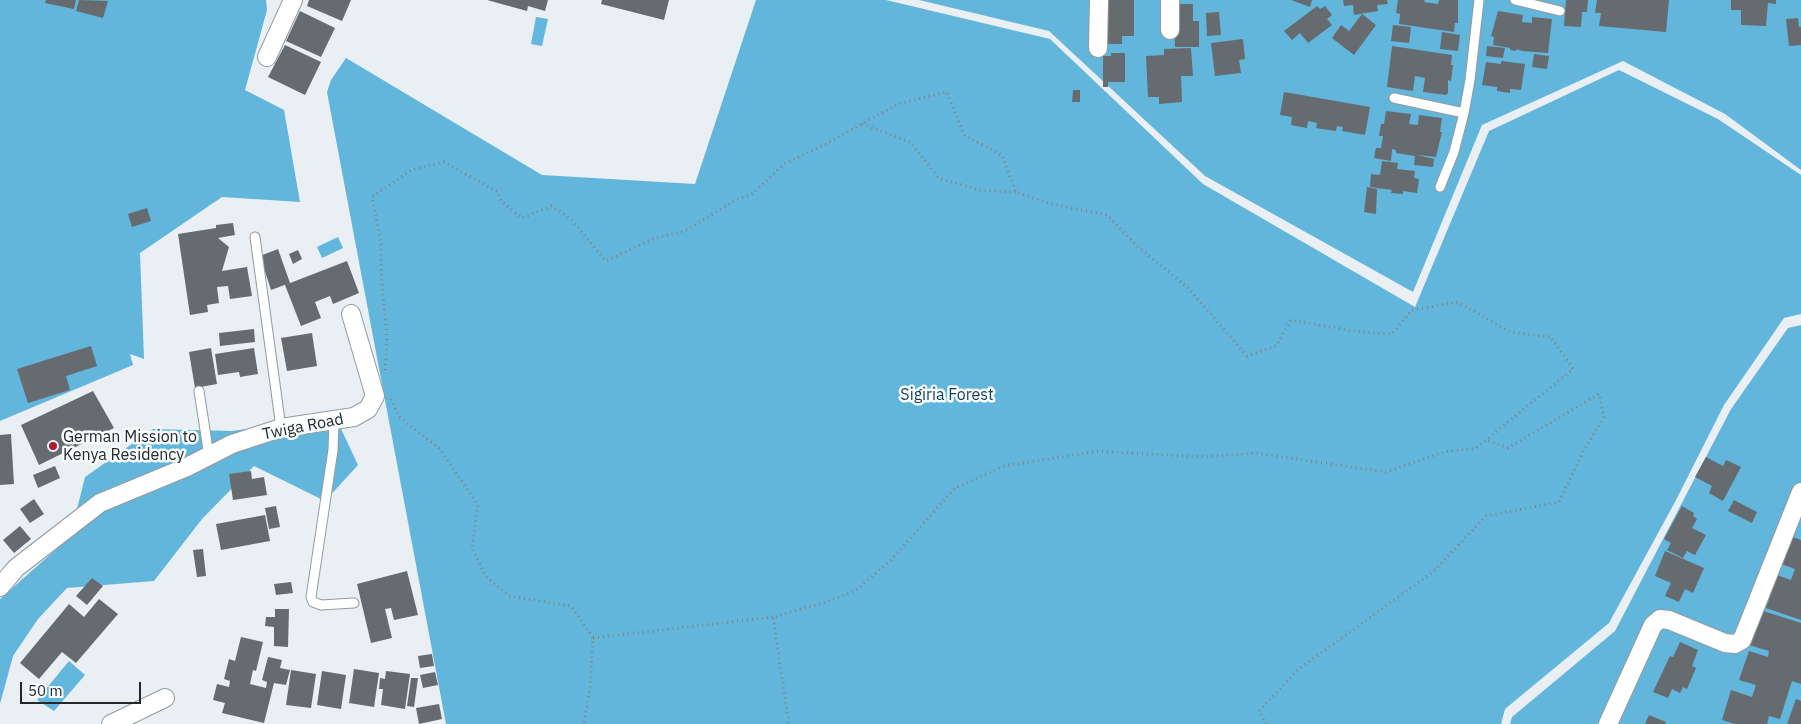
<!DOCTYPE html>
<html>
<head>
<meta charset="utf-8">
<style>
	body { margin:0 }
	#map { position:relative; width:1801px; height:724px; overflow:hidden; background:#e9eff3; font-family:"IBM Plex Sans",sans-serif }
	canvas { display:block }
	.scale { position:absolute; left:20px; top:682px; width:121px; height:22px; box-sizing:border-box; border:2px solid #252829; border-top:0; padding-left:6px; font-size:15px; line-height:18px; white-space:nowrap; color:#252829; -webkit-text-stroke:4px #f7fcff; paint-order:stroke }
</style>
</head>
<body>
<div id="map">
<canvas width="1801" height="724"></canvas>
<div class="scale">50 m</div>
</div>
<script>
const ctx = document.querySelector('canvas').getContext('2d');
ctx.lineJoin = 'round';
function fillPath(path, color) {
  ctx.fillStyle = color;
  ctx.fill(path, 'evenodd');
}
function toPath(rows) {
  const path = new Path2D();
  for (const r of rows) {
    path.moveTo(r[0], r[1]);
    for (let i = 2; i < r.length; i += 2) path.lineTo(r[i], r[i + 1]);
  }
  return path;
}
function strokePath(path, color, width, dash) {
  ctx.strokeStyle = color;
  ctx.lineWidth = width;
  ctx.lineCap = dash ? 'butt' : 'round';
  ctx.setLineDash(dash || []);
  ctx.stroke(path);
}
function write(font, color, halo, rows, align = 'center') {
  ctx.font = font + ' "IBM Plex Sans",sans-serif';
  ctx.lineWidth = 5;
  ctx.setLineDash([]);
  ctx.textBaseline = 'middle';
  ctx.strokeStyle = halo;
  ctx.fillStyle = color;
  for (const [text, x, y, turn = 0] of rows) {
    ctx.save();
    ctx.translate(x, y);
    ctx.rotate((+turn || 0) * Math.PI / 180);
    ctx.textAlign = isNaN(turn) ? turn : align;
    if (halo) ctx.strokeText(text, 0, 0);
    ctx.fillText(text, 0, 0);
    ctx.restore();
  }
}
fillPath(toPath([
	[0,0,266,0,267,10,245,90,284,110,300,202,222,197,140,253,144,359,130,354,133,365,0,421],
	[756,0,886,0,1050,39,1203,184,1415,307,1489,131,1619,70,1718,119,1801,175,1801,314,1784,318,1724,405,1675,502,1609,623,1505,709,1501,724,446,724,327,92,331,80,346,58,542,175,695,184],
	[919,0,1801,0,1801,170,1725,114,1623,61,1482,125,1413,292,1205,176,1049,31],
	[1801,325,1801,724,1510,724,1512,717,1615,631,1731,409,1788,328],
	[335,416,358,465,325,501,254,466,202,519,154,581,67,588,38,619,13,656,0,704,0,599,70,537,85,477,153,429,232,431]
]), '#62b6dc');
fillPath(toPath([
	[536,17,548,19,542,46,531,44],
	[338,237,343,248,322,258,317,247],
	[69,661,85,675,54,711,37,700]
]), '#63b6dd');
fillPath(toPath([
	[46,0,76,0,74,9,45,3],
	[79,0,108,1,103,18,76,11],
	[309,0,351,0,342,21,307,6],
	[487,0,548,0,545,11,528,6,527,11],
	[602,0,669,0,664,20,601,4],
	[1102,0,1134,0,1134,36,1122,36,1122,44,1102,44],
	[1291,0,1312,0,1310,7],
	[1343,0,1387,0,1388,4,1377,5,1378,11,1354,15,1353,5,1344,6],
	[1398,0,1425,0,1424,2,1438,4,1439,0,1458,0,1458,23,1455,23,1454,32,1399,24,1400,14,1396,13],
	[1566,0,1588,0,1587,12,1582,12,1581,27,1564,26],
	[1597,0,1669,0,1666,32,1599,26,1601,13,1595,13],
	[1731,0,1776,0,1776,4,1768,3,1766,26,1741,25,1741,10,1731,10],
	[1174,4,1193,4,1193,21,1199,21,1199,47,1175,47],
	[1317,6,1320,9,1325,6,1332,15,1327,19,1332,25,1308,43,1300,33,1292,40,1284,31],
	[300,11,335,28,321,57,286,41],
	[1498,11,1523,15,1522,22,1532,23,1532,17,1552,19,1548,53,1522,51,1517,49,1516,51,1510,50,1510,48,1493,45,1494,37,1491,36],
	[1219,12,1221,35,1207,36,1206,13],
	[1362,14,1376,25,1354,55,1332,38,1341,25,1349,31],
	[1798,18,1799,27,1801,27,1801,45,1789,46,1786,19],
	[1393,25,1411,27,1409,43,1391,41],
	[1442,32,1460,35,1458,51,1440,49],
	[1243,39,1245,59,1239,60,1241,73,1215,76,1211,43],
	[285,45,321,62,305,95,268,77],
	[1392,46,1452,55,1451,65,1453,65,1451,81,1448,80,1448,93,1446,95,1423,92,1425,78,1415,76,1413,91,1387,87],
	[1487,46,1505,48,1503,58,1486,56],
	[1191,48,1193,76,1181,76,1182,102,1159,104,1159,97,1148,97,1146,56,1164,55,1164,49],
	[1111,53,1125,53,1125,82,1108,82,1108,87,1103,87,1103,56,1111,56],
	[1534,54,1549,56,1547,69,1532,67],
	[1501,61,1525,64,1521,90,1510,89,1510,93,1497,91,1497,87,1482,85,1486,62,1501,64],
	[1073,90,1080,90,1080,102,1072,102],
	[1284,92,1370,107,1365,135,1342,131,1343,127,1337,126,1336,131,1316,128,1317,123,1308,121,1307,128,1291,125,1292,117,1280,115],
	[1386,111,1411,114,1409,124,1418,125,1419,115,1442,118,1440,132,1442,132,1436,157,1417,155,1434,159,1433,167,1414,165,1415,156,1396,153,1396,150,1392,149,1391,161,1374,158,1376,148,1381,148,1383,136,1379,136,1381,124,1384,124],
	[1382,161,1398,163,1397,169,1415,171,1414,178,1419,179,1417,193,1403,191,1403,194,1391,193,1392,190,1370,187,1371,174,1380,175],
	[1367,187,1377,189,1376,214,1364,212],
	[147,208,151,221,132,227,128,214],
	[233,223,235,235,218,238,229,247,222,271,247,267,252,296,230,299,228,286,217,287,219,303,207,305,208,312,190,315,178,234,216,228,216,225],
	[278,249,290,283,271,290,260,256],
	[298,250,302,259,293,264,289,254],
	[347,261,359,293,333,304,330,296,315,302,321,318,301,326,285,285],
	[254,329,255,342,220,346,219,333],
	[312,333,317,366,287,371,281,338],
	[91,346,97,366,66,376,70,390,28,403,17,369],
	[211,348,217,384,195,388,189,352],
	[254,348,258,374,240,377,239,372,218,375,215,354],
	[93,391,114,428,39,465,21,425],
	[11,434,14,484,0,485,0,435],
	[1706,457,1723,466,1726,460,1741,467,1723,501,1709,493,1712,486,1695,477],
	[55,466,60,478,38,488,33,475],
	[251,471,252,479,264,477,267,495,233,500,229,474],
	[34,499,44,514,30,523,20,509],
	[1734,500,1757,512,1752,523,1728,511],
	[276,506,280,527,269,529,265,508],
	[1682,506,1694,513,1693,516,1697,519,1692,528,1706,535,1695,555,1687,551,1683,558,1667,550,1671,543,1664,539],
	[265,515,270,541,221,550,216,524],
	[20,526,31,539,14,553,3,540],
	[1790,536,1801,540,1801,620,1766,608,1777,575,1791,580,1795,569,1781,564],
	[203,549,206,576,197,577,193,550],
	[1665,551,1704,568,1693,593,1685,589,1679,602,1665,596,1671,583,1655,576],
	[407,571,418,615,394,620,391,608,385,609,392,638,371,643,357,584],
	[92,578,103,586,87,605,76,596],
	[291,582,293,593,276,595,274,584],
	[99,599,118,614,76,663,62,652,39,679,20,663,69,604,84,617],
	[275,609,289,609,288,647,274,646,274,627,265,626,266,617,275,617],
	[1760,610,1801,623,1801,684,1792,681,1780,719,1769,716,1767,724,1735,724,1722,720,1731,690,1752,697,1756,685,1739,680,1749,651,1768,657,1769,651,1749,645],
	[241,637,263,642,256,671,253,670,250,684,266,688,267,682,262,680,268,657,282,660,280,668,290,670,286,685,274,683,264,723,222,713,225,703,213,700,217,684,229,687,230,681,224,679,229,659,235,661],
	[1680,642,1698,650,1692,666,1696,668,1687,689,1683,687,1680,693,1672,689,1668,698,1653,692,1670,656,1673,657],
	[432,654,434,666,420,668,418,656],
	[354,669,379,673,374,707,349,703],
	[291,670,316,674,311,708,286,705],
	[322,671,346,675,341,709,317,705],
	[386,671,410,674,405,709,381,705,383,689,379,689,380,678,385,679],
	[435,672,438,685,423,688,420,675],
	[411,678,418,678,414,707,407,706],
	[1796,699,1801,701,1801,724,1787,724],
	[439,704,442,719,419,724,416,708],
	[1649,715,1666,722,1665,724,1645,724]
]), '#656b6e');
const lane = toPath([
	[1515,0,1560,11],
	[1394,98,1464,113],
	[1440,187,1454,152,1464,113,1470,80,1479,0],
	[255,237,281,428],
	[199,391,209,456],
	[334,421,333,450,311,597,313,602,321,605,354,603]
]);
const street = toPath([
	[1170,30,1170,0],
	[1098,48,1099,0],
	[267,57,293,0],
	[0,587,16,568,100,503,187,467,232,444,281,428,354,417,368,409,375,396,351,314],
	[111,724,165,698],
	[1608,724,1653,625,1660,619,1669,620,1725,643,1735,644,1742,640,1801,492]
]);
strokePath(lane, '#949a9d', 11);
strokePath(street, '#949a9d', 20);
strokePath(toPath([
	[862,124,910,142,939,178,979,190,1016,192],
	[385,370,387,339,381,270,381,244,372,197,411,170,444,162,498,192,501,201,522,218,551,206,570,218,606,261,655,238,685,231,734,201,752,194,784,164,826,144,898,104,947,92,964,135,1002,155,1016,192,1048,203,1107,215,1136,245,1188,288,1247,356,1276,346,1291,320,1360,332,1392,334,1412,310,1458,302,1510,332,1551,337,1573,369,1476,448,1444,452,1386,472,1255,453,1199,457,1098,451,1004,466,955,488,890,561,855,591,826,602,773,617,789,724],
	[391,399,399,417,439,448,478,505,472,548,486,577,509,596,571,606,593,638,590,688,584,724],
	[593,638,773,617],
	[1266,724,1259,711,1299,669,1434,571,1486,516,1559,502,1583,452,1604,417,1599,394,1508,448,1487,440]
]), '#818588', 3, [1, 4]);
strokePath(lane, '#fff', 9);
strokePath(street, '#fff', 18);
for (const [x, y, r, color] of [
	[53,446,5,"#ae1a31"]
]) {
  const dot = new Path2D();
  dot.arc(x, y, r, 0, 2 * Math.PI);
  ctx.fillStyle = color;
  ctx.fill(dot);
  strokePath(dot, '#f7fcff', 2);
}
write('16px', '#193e4f', '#f7fcff', [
	["Sigiria Forest",947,395]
]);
write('16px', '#252829', '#f7fcff', [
	["Twiga Road",303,427,-11]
]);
write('16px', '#252829', '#f7fcff', [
	["German Mission to",63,437],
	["Kenya Residency",63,455]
], 'left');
</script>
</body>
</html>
